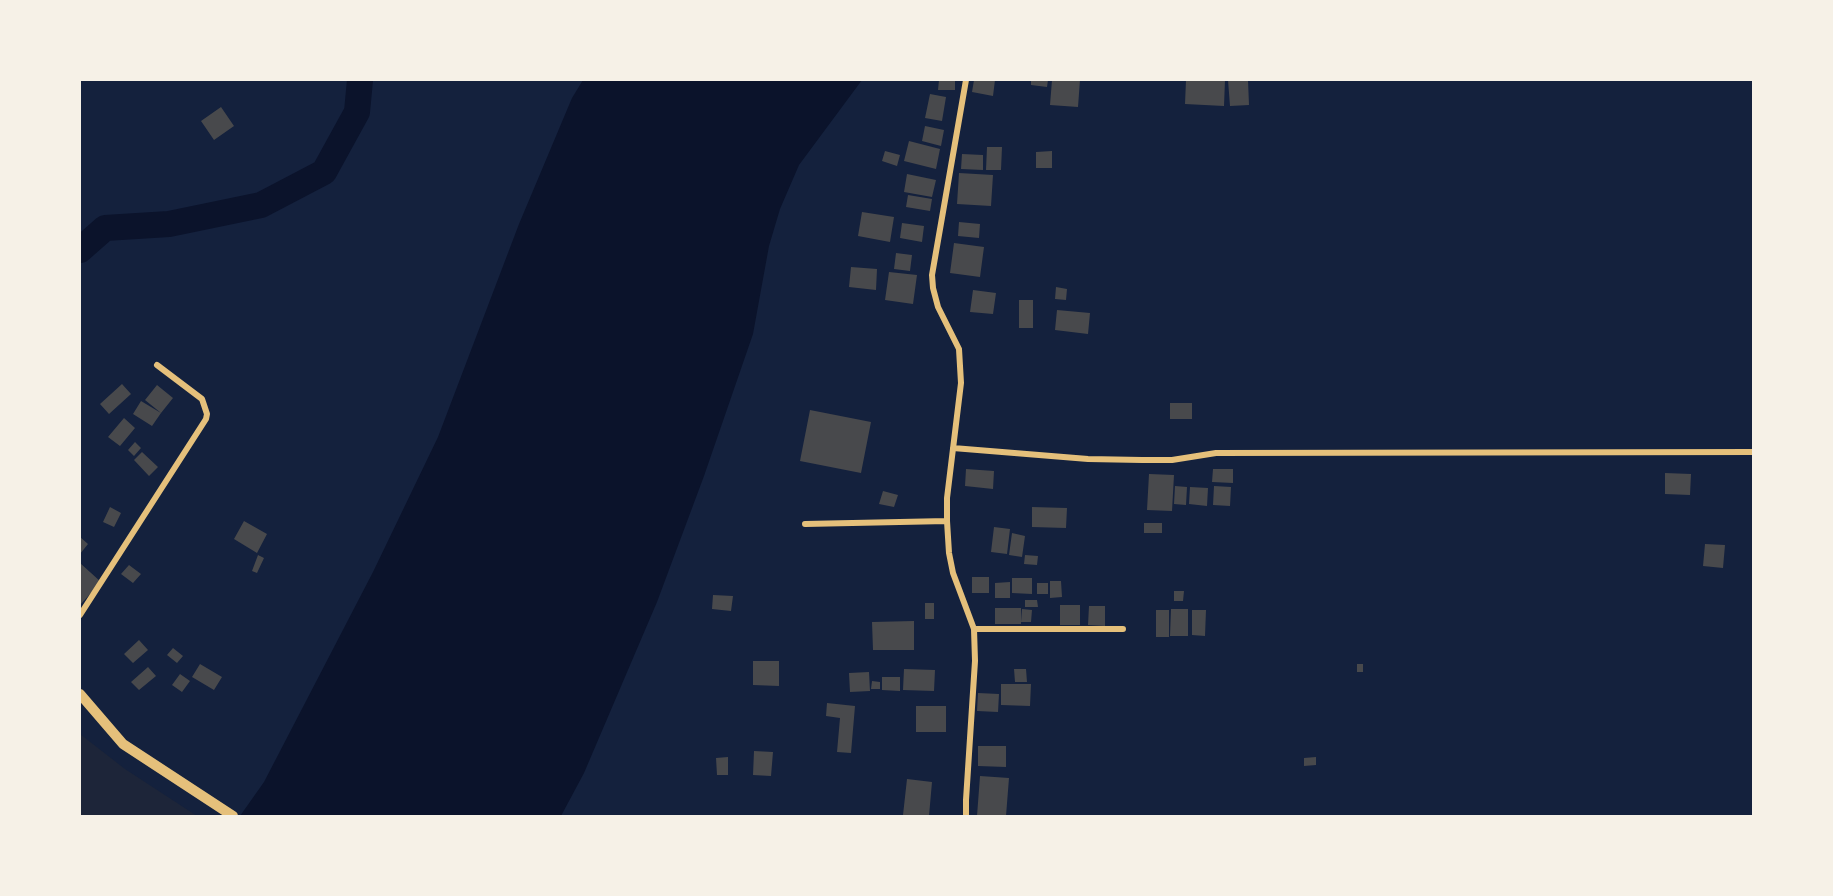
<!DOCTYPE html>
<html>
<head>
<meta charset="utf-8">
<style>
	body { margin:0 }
	#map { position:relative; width:1833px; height:896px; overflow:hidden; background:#14213d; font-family:"Fira Sans",sans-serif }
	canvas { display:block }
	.frame { position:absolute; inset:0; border:81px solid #f6f1e7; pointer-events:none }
</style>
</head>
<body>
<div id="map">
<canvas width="1833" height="896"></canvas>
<div class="frame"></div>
</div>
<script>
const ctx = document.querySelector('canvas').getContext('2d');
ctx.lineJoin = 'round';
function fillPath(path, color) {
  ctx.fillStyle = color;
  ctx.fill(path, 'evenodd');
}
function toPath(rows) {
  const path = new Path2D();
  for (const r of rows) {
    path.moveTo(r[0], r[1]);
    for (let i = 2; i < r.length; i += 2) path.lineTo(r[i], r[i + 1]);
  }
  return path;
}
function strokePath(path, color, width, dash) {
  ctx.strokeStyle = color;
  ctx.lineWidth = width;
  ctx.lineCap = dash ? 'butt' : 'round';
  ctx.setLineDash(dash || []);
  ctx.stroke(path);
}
fillPath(toPath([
	[80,734,125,769,197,816,80,816]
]), '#1d2539');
fillPath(toPath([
	[583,80,862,80,799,165,780,209,769,246,753,334,704,476,657,602,584,773,561,816,240,816,264,782,373,572,438,437,519,224,572,98]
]), '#0b132b');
strokePath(toPath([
	[80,250,105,228,169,224,261,205,324,172,357,112,360,80]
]), '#0b132b', 26);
fillPath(toPath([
	[939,80,955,80,955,90,938,90],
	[974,80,995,80,993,96,972,92],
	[1031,80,1048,80,1047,87,1031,85],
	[1052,80,1080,80,1078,107,1050,105],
	[1186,80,1225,80,1224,106,1185,104],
	[1228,80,1248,80,1249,105,1230,106],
	[930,94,946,97,942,121,925,118],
	[221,107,234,126,214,140,201,121],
	[925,126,944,130,941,146,922,141],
	[909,141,940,149,936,169,904,161],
	[987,147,1002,147,1001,170,986,170],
	[885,151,900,155,897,166,882,161],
	[1052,151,1052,168,1036,168,1036,152],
	[962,154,983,155,983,170,961,169],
	[959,173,993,175,991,206,957,204],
	[907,174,936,180,932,197,904,192],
	[908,195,932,199,930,211,906,207],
	[862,212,894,217,890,242,858,236],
	[959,222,980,224,979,238,958,236],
	[902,223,924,226,922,242,900,238],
	[954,243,984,247,980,277,950,273],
	[896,253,912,255,910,271,894,269],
	[851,267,877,269,876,290,849,287],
	[889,272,917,275,913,304,885,300],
	[1056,287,1067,289,1066,300,1055,299],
	[973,290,996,293,993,314,970,312],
	[1019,300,1033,300,1033,328,1019,328],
	[1057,310,1090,313,1088,334,1055,330],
	[122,384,131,394,109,414,100,404],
	[157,385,173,398,161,413,145,400],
	[141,401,161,413,152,426,133,414],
	[1170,403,1192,403,1192,419,1170,419],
	[810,410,871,422,861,473,800,461],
	[124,418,135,428,120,446,108,437],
	[135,442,141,448,134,456,128,450],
	[142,452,158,467,149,476,134,460],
	[966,469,994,471,993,489,965,486],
	[1213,469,1233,469,1233,483,1212,482],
	[1665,473,1691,474,1690,495,1665,494],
	[1149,474,1174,475,1172,511,1147,510],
	[1175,486,1187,487,1186,505,1174,504],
	[1214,486,1231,487,1230,506,1213,505],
	[1190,487,1208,488,1207,506,1189,504],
	[883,491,898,495,894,507,879,504],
	[110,507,121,513,114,527,103,522],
	[1032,507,1067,508,1066,528,1032,527],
	[244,521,267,534,257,553,234,539],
	[1144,523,1162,523,1162,533,1144,533],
	[994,527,1010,529,1007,554,991,552],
	[1012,533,1025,536,1022,557,1009,555],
	[80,537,88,544,80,554],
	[1705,544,1725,545,1723,568,1703,566],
	[258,555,264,558,257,573,252,571],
	[1025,555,1038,556,1037,565,1024,564],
	[80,563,101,582,80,605],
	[129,565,141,574,133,583,121,574],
	[972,577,989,577,989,593,972,593],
	[1012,578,1032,578,1032,594,1012,593],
	[1050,581,1061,581,1062,597,1050,598],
	[1010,582,1010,598,995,598,995,583],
	[1037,583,1048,583,1048,594,1037,594],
	[1174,591,1184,591,1183,601,1174,601],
	[713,595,733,596,731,611,712,609],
	[1025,600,1037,600,1038,607,1025,607],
	[925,603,934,603,934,619,925,619],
	[1060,605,1080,605,1080,625,1060,625],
	[1089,606,1105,606,1105,626,1088,625],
	[995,608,1021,608,1021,624,995,624],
	[1022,609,1032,610,1031,622,1021,622],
	[1171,609,1188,609,1188,636,1170,636],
	[1156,610,1169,610,1169,637,1156,637],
	[1192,610,1206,610,1205,636,1192,635],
	[914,621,914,650,873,650,872,622],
	[139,640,148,650,133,663,124,654],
	[173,648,183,656,177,663,167,655],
	[753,661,779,661,779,686,753,685],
	[200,664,222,677,214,690,192,677],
	[1357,664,1363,664,1363,672,1357,672],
	[148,667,156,676,139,690,131,682],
	[904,669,935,670,934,691,903,690],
	[1014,669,1026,669,1027,682,1015,682],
	[869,672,870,691,850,692,849,673],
	[180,674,190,681,182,692,172,685],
	[882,677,900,677,900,691,882,690],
	[872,681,880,682,880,689,871,689],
	[1001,684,1031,684,1030,706,1001,705],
	[978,693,999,694,998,712,977,711],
	[827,703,855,706,851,753,837,752,840,718,826,716],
	[916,706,946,706,946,732,916,732],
	[978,746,1006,746,1006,767,978,766],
	[754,751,773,752,771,776,753,775],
	[728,757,728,775,717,775,716,758],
	[1316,757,1316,765,1304,766,1304,758],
	[980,776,1009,778,1006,816,977,816],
	[907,779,932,782,929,816,903,815]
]), '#48494c');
strokePath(toPath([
	[966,80,932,275,933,288,938,307,959,349,961,383,947,498,947,521,949,553,953,573,974,629,975,661,966,800,966,816],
	[953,448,1088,459,1142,460,1172,460,1216,453,1754,452],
	[805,524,947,521],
	[80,615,206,419,207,414,202,399,157,365],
	[974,629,1123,629]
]), '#e5c07b', 6);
strokePath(toPath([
	[80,694,123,744,233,816]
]), '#e5c07b', 10);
</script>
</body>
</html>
